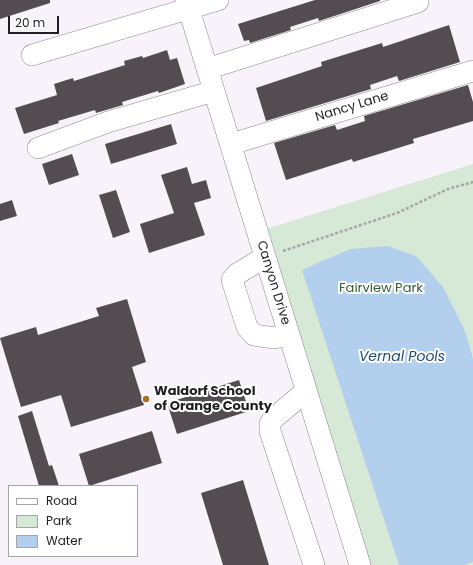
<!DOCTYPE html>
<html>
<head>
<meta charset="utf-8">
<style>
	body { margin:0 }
	#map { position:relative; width:473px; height:565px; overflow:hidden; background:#f8f2fa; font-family:Poppins,sans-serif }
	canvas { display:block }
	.legend { position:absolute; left:8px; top:485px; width:130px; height:72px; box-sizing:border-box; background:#fff; border:1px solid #a6a5a6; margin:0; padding:5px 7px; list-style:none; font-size:12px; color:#201e20 }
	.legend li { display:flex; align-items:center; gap:8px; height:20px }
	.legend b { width:20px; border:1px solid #a6a5a6 }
	.scale { position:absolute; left:8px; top:16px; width:51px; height:18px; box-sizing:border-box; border:2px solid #201e20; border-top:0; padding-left:5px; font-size:12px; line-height:14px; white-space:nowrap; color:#201e20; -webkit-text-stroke:3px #fff; paint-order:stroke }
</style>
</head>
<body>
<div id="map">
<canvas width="473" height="565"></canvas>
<ul class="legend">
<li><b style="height:5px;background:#fff"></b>Road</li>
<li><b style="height:11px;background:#d6e9d6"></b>Park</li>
<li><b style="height:11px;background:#b2cfed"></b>Water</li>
</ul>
<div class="scale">20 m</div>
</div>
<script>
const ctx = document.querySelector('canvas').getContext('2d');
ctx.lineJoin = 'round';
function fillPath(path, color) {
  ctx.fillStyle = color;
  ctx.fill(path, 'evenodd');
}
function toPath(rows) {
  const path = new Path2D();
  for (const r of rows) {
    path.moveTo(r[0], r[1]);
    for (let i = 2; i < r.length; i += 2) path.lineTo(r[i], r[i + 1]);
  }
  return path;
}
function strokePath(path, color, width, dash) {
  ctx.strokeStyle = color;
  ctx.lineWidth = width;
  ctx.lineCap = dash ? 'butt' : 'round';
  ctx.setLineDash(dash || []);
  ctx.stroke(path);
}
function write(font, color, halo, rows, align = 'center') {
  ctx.font = font + ' Poppins,sans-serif';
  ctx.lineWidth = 4;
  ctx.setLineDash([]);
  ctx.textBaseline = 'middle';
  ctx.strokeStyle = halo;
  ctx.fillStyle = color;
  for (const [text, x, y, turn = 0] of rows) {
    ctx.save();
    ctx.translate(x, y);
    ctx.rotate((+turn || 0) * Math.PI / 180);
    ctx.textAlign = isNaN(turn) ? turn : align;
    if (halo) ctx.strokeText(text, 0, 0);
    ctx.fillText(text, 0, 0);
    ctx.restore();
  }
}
fillPath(toPath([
	[473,164,473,565,370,565,266,229]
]), '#d6e9d6');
fillPath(toPath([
	[388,246,416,256,443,287,465,331,473,359,473,562,466,565,399,565,302,270,350,249]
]), '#b2cfed');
fillPath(toPath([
	[0,0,50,0,50,3,0,19],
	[315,0,380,0,380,1,319,21,318,18,290,27,291,30,250,43,249,40,244,41,238,24],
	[449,25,460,62,399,81,397,76,370,85,371,89,266,121,256,88,322,66,321,62,382,43,383,47],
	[167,50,170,60,177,58,185,84,159,93,158,91,122,102,123,105,96,113,95,110,58,121,59,123,24,134,15,108,57,95,54,84,73,78,74,81,125,65,124,61,142,56,143,58],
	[468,85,473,102,473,121,413,139,414,143,379,154,353,162,352,159,286,180,274,143,335,125,337,130,365,121,364,116],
	[171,124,177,144,111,164,105,144],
	[72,154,79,175,49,185,42,164],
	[187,167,192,184,206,180,211,198,194,203,205,235,149,253,140,224,174,213,161,175],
	[116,190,130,232,113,238,99,195],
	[12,200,17,216,0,221,0,204],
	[127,299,146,362,132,367,144,405,71,427,61,395,21,407,0,338,36,327,38,335,99,316,96,308],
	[239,380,249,411,177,434,167,403],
	[32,411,49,466,52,465,59,486,39,486,18,416],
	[152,431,162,463,89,486,79,454],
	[243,480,269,565,223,565,201,493]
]), '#534c51');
const minor = toPath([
	[186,0,360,565],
	[32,55,218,0],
	[207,69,418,2],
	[231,144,473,71],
	[38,148,108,122,214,91],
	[265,257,237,274,232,280,247,327,254,335,274,338,289,335],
	[306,391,273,419,270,424,270,431,314,565]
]);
strokePath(minor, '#8d888f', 22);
strokePath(toPath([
	[283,251,397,213,448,189,473,182]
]), '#a8a4a9', 2.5, [3, 2]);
strokePath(minor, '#fff', 21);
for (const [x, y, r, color] of [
	[146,399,4,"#a6702a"]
]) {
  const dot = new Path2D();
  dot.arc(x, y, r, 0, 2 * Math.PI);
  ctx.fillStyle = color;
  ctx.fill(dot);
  strokePath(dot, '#fff', 1.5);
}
write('13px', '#201e20', '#fff', [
	["Nancy Lane",352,107,-17],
	["Canyon Drive",273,283,73]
]);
write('13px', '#325f36', '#fff', [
	["Fairview Park",381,289]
]);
write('bold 13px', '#201e20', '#fff', [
	["Waldorf School",154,392],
	["of Orange County",154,407]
], 'left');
write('italic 14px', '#214b73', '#fff', [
	["Vernal Pools",402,357]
]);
</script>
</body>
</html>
